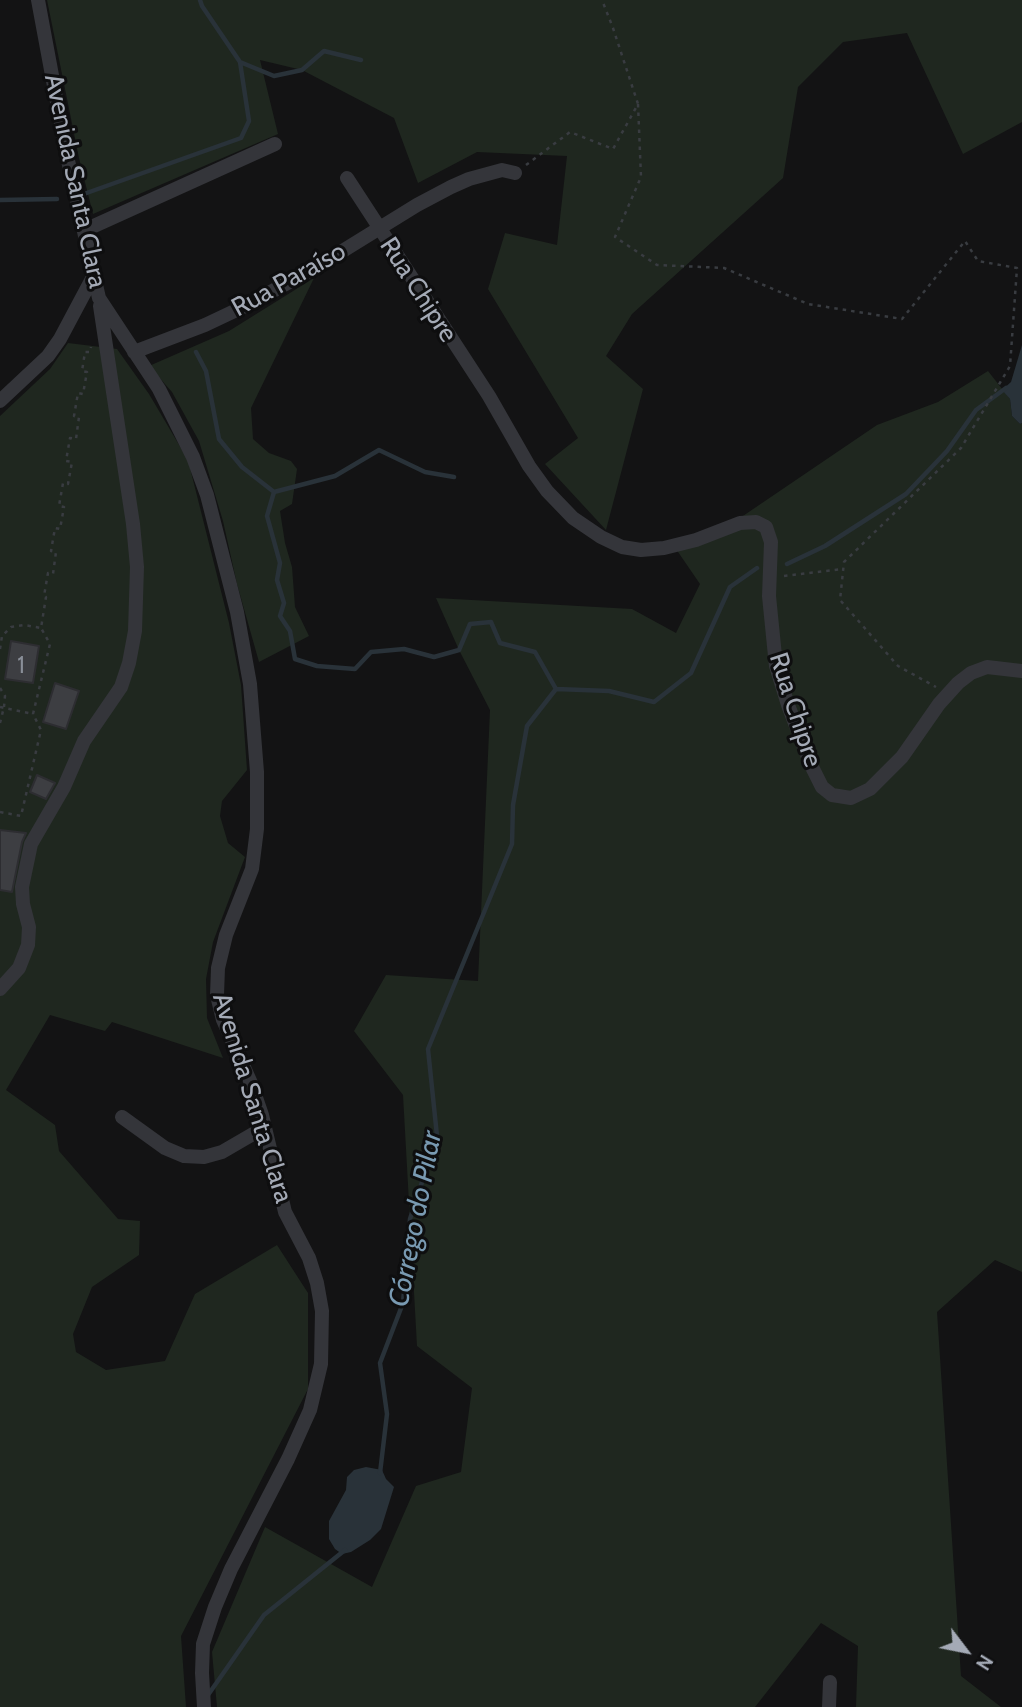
<!DOCTYPE html>
<html>
<head>
<meta charset="utf-8">
<style>
	body { margin:0 }
	#map { position:relative; width:1022px; height:1707px; overflow:hidden; background:#131314; font-family:Cabin,sans-serif }
	canvas { display:block }
	.north { position:absolute; left:931px; top:1616px; width:70px; height:70px; -webkit-text-stroke:5px #0e0e0f; paint-order:stroke; rotate:122deg; font-size:19px; font-weight:700; line-height:28px; text-align:center; color:#a4aab6 }
	.north::after { content:''; display:block; margin:auto; width:24px; height:32px; background:#a4aab6; clip-path:polygon(50% 0,100% 100%,50% 72%,0 100%) }
</style>
</head>
<body>
<div id="map">
<canvas width="1022" height="1707"></canvas>
<div class="north">N</div>
</div>
<script>
const ctx = document.querySelector('canvas').getContext('2d');
ctx.lineJoin = 'round';
function fillPath(path, color) {
  ctx.fillStyle = color;
  ctx.fill(path, 'evenodd');
}
function toPath(rows) {
  const path = new Path2D();
  for (const r of rows) {
    path.moveTo(r[0], r[1]);
    for (let i = 2; i < r.length; i += 2) path.lineTo(r[i], r[i + 1]);
  }
  return path;
}
function strokePath(path, color, width, dash) {
  ctx.strokeStyle = color;
  ctx.lineWidth = width;
  ctx.lineCap = dash ? 'butt' : 'round';
  ctx.setLineDash(dash || []);
  ctx.stroke(path);
}
function write(font, color, halo, rows, align = 'center') {
  ctx.font = font + ' Cabin,sans-serif';
  ctx.lineWidth = 6;
  ctx.setLineDash([]);
  ctx.textBaseline = 'middle';
  ctx.strokeStyle = halo;
  ctx.fillStyle = color;
  for (const [text, x, y, turn = 0] of rows) {
    ctx.save();
    ctx.translate(x, y);
    ctx.rotate((+turn || 0) * Math.PI / 180);
    ctx.textAlign = isNaN(turn) ? turn : align;
    if (halo) ctx.strokeText(text, 0, 0);
    ctx.fillText(text, 0, 0);
    ctx.restore();
  }
}
fillPath(toPath([
	[47,0,1022,0,1022,122,963,154,907,33,843,42,798,87,783,178,632,314,606,356,643,389,606,530,545,464,578,438,488,289,505,233,557,245,567,156,477,152,418,183,394,118,302,70,260,60,278,134,93,214,79,158],
	[314,278,251,408,253,439,269,453,291,461,297,469,292,504,280,511,285,543,292,567,295,607,309,636,259,662,237,584,223,521,199,441,172,392,149,366,229,331],
	[68,343,117,349,149,394,188,460,229,623,241,685,247,770,222,801,220,816,228,843,245,857,213,942,206,979,207,1018,223,1058,112,1022,105,1031,50,1015,6,1090,55,1125,59,1151,118,1219,140,1221,139,1255,92,1287,73,1334,76,1352,106,1370,165,1361,195,1294,277,1245,308,1293,308,1389,181,1636,186,1707,0,1707,0,416,50,369],
	[988,371,1010,399,1012,416,1020,424,1022,423,1022,1272,995,1260,937,1312,961,1676,1001,1707,856,1707,858,1646,821,1623,755,1707,217,1707,212,1652,265,1527,372,1587,416,1486,461,1472,472,1388,417,1346,403,1095,354,1031,386,975,478,981,490,710,459,650,436,598,632,609,676,633,700,584,676,549,709,539,877,425,938,402]
]), '#1f271f');
fillPath(toPath([
	[1022,345,1022,423,1020,424,1012,416,1010,399,1002,390,1011,382],
	[366,1467,382,1470,386,1479,394,1487,381,1529,370,1540,351,1552,342,1554,335,1549,329,1539,329,1521,346,1490,347,1477,354,1470]
]), '#293239');
strokePath(toPath([
	[240,62,274,76,302,70,324,51,361,60],
	[81,195,241,138,249,121,240,62,202,6,200,0],
	[0,200,57,199],
	[196,352,206,371,219,439,242,467,274,492,335,476,379,450,425,472,454,477],
	[274,492,267,516,280,563,277,580,284,603,280,616,290,631,295,659,317,666,355,669,371,652,404,649,434,657,459,650,470,624,491,622,500,643,535,652,556,689,609,691,654,702,691,673,730,587,757,568],
	[787,564,825,546,906,494,947,451,976,410,1006,388],
	[380,1473,387,1414,380,1363,403,1303,410,1219,437,1136,428,1049,512,844,513,805,527,726,556,689],
	[208,1695,264,1615,345,1550]
]), '#293239', 4.5);
const building = toPath([
	[11,641,39,646,33,683,5,679,11,641],
	[55,683,79,691,66,729,43,722,55,683],
	[37,775,55,783,46,799,30,792,37,775],
	[0,830,26,833,22,842,12,892,0,890,0,830]
]);
fillPath(building, '#3d3e42');
strokePath(building, '#2d2d31', 2);
strokePath(toPath([
	[638,104,641,177,615,237,657,265,724,268,808,304,902,319,965,241,978,261,1017,268,1010,366,961,448,844,562,840,600,898,666,936,687],
	[526,165,570,132,613,149,638,104,613,28,602,0],
	[784,576,843,569],
	[0,649,2,636,11,627,24,625,41,628],
	[0,688,5,696,4,707],
	[0,707,33,714],
	[0,723,4,707],
	[0,812,21,816,41,730,33,714,50,644,41,628,46,597,44,596,48,573,53,574,56,552,51,551,55,528,60,529,64,507,59,506,63,483,68,484,72,462,66,461,70,438,76,439,79,417,74,416,78,393,83,394,87,372,82,371,85,352,90,352,91,347]
]), '#393c41', 2.5, [3.5, 5]);
strokePath(toPath([
	[38,0,67,156,99,298,159,389,193,457,207,495,237,612,250,684,257,772,257,829,252,869,226,935,218,968,217,995,223,1020,251,1083,262,1115,285,1212,309,1258,317,1283,322,1311,321,1364,310,1410,288,1459,231,1569,215,1607,203,1644,202,1673,204,1707],
	[347,178,489,396,529,466,547,491,573,518,601,537,622,547,641,550,664,548,696,540,740,523,756,522,766,527,771,542,769,596,776,666,788,705,811,765,822,787,832,795,851,798,870,789,902,757,939,704,958,683,971,673,987,667,1022,671],
	[85,230,275,144],
	[134,352,205,325,243,307,315,268,417,205,451,187,469,179,502,170,515,173],
	[0,401,48,356,60,339,93,277],
	[0,989,19,968,28,945,29,927,23,904,22,887,31,844,64,787,84,741,121,687,129,663,135,631,137,567,133,524,100,306],
	[122,1117,165,1148,184,1156,204,1157,222,1152,265,1127],
	[829,1707,830,1682]
]), '#34353a', 14);
write('23px', '#8a8f99', null, [
	["1",21,666]
]);
write('26px', '#a4aab6', '#0e0e0f', [
	["Avenida Santa Clara",75,181,78],
	["Rua Paraíso",289,280,-29],
	["Rua Chipre",418,290,57],
	["Rua Chipre",795,710,72],
	["Avenida Santa Clara",252,1098,73]
]);
write('italic 28px', '#799ab2', '#0e0e0f', [
	["Córrego do Pilar",416,1219,-79]
]);
</script>
</body>
</html>
